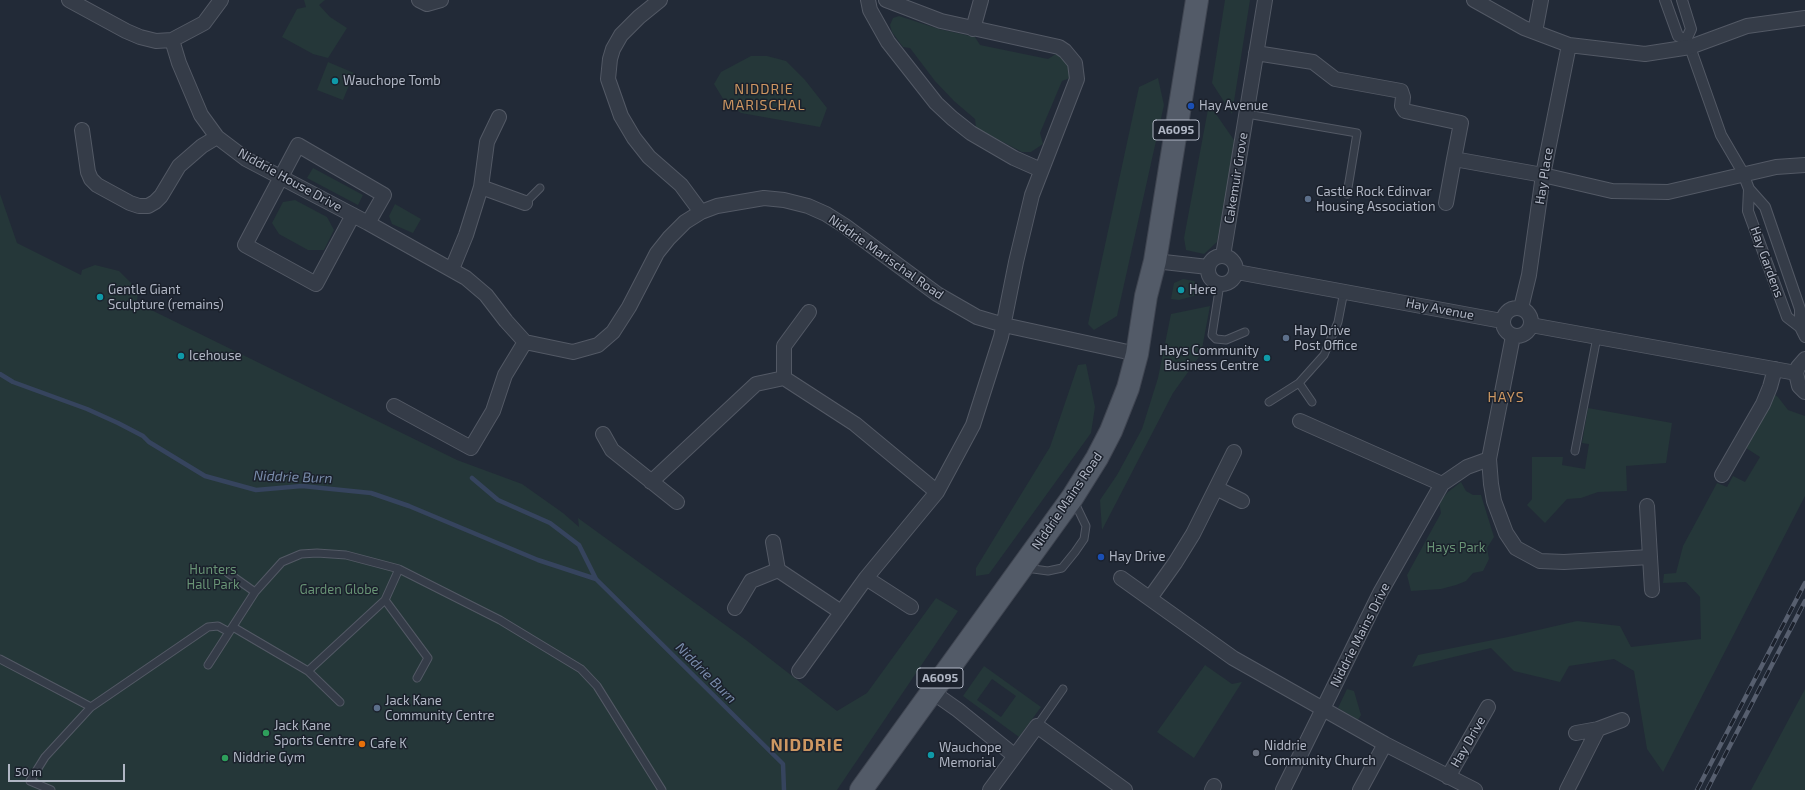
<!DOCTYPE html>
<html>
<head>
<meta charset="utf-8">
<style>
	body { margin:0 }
	#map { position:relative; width:1805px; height:790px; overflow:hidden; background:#222a37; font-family:"Exo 2",sans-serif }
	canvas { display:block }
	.scale { position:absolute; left:8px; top:764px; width:117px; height:18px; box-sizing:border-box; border:2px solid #b0b6c4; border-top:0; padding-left:5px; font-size:12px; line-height:14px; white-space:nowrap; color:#b0b6c4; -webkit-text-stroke:3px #1b212c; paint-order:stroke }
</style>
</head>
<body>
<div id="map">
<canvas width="1805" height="790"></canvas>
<div class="scale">50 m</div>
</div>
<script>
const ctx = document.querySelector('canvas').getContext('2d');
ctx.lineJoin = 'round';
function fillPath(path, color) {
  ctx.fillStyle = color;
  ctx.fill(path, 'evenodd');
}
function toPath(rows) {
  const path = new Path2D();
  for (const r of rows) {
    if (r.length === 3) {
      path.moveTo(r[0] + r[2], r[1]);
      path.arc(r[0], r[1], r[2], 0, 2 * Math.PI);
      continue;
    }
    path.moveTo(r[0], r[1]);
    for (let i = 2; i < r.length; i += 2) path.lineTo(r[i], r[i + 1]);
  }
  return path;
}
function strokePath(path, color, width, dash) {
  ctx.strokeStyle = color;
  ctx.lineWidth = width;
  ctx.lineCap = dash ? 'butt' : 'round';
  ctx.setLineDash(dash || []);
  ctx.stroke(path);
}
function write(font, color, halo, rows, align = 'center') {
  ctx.font = font + ' "Exo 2",sans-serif';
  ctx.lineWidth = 3;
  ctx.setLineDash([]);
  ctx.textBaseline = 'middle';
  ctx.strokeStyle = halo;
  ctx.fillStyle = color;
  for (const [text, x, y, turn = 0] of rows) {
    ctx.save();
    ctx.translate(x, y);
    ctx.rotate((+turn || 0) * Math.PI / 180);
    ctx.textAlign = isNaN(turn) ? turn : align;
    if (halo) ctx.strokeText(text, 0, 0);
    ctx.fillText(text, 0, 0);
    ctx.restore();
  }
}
fillPath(toPath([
	[304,0,325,0,319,5,330,17,347,28,328,58,313,54,282,37,297,9,306,7],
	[1225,0,1250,0,1232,114,1212,83],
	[899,16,939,29,975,37,980,45,1048,59,1056,54,1063,58,1068,66,1070,78,1062,81,1040,133,1043,144,1031,152,1022,152,976,128,975,119,954,101,935,81,910,48,903,47,892,32,890,25,893,18],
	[751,56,767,56,786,61,805,80,827,108,820,127,741,113,725,102,714,84,721,72],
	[328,62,354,73,343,100,317,90],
	[1158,78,1164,105,1117,316,1094,330,1088,324,1139,87],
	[1209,104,1236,143,1217,242,1204,254,1186,250,1184,238],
	[313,168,363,195,358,205,307,178],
	[0,194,17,243,81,275,82,270,95,265,119,271,138,290,137,303,457,460,522,484,563,513,579,527,578,518,746,640,837,711,867,693,936,598,958,611,837,790,0,790],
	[295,200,327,217,334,230,324,250,308,250,279,234,272,223,283,202],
	[395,204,421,219,413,233,392,224,389,216],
	[1183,279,1194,281,1198,285,1201,294,1179,300,1171,299,1174,283],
	[1210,306,1201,354,1173,393,1102,530,1100,500,1117,475,1142,429,1158,378,1171,314],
	[1086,364,1095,407,1091,433,989,574,976,576,976,568,1050,447,1078,365],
	[1774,394,1778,397,1788,410,1805,416,1805,496,1663,772,1647,749,1634,671,1614,659,1569,666,1560,682,1514,671,1491,648,1412,667,1418,655,1508,637,1577,621,1620,626,1631,647,1701,639,1700,597,1686,582,1663,583,1664,574,1676,573,1683,546,1717,483,1727,487,1733,476,1745,482,1760,457,1746,448],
	[1588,408,1672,423,1666,463,1626,466,1627,491,1598,492,1581,498,1567,499,1545,523,1527,505,1532,499,1532,457,1563,457,1562,465,1585,469,1589,444,1582,443],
	[1461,482,1466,491,1473,495,1481,495,1494,537,1487,548,1489,559,1483,571,1473,573,1466,581,1456,585,1441,589,1411,591,1407,575,1441,513,1439,502,1448,492],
	[1205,665,1232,684,1242,682,1194,758,1157,732],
	[984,666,1041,707,1019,737,963,696],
	[992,679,1016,696,1001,717,977,700],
	[1347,689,1354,691,1361,715,1358,720,1338,708],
	[1805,689,1805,790,1751,790]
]), '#253739');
strokePath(toPath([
	[0,374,13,382,87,409,118,423,143,436,149,442,205,476,256,490,302,486,371,493,409,506,538,560,596,579],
	[472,478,498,500,550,523,579,545,596,579,783,764,784,790]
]), '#36445e', 4.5);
const service = toPath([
	[1247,114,1357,133,1347,194],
	[525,203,540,188],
	[1220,284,1212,335,1216,339,1226,340,1245,332],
	[1299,383,1312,402],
	[1269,402,1299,383,1324,355,1338,322,1344,291],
	[1575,451,1597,337],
	[1026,568,1048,571,1062,568,1075,552,1084,539,1086,526,1074,501],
	[399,569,385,600,428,658,417,678],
	[228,573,255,592],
	[233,627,308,671,385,600],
	[0,659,91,707],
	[208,665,255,592,282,562,301,554,317,553,346,555,399,569,500,620,581,669,597,686,662,790],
	[308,671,340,702],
	[1037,726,1063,689],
	[51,790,30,781,45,757,91,707,208,627,218,626,229,632]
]);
const pedestrian = toPath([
	[1665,0,1678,36,1686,40,1690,47,1721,135,1742,171,1749,189,1765,207,1800,309,1800,327,1805,337],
	[1682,0,1691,29,1686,40],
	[1749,189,1748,211,1787,317,1800,327]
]);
const minor = toPath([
	[69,0,126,31,140,37,156,41,172,40,204,23,221,0],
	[419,0,427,4,441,0],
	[660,0,639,17,621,35,613,49,610,59,608,79,621,116,634,138,649,157,681,185,701,212],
	[868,0,870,10,888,42,936,103,952,118,971,133,1014,158,1041,170],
	[1474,0,1524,28,1569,45,1645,54,1690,47,1747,26,1805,18],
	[973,29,981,0],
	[1535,32,1541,0],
	[172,40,179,63,201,115,217,137,246,159,368,223,466,278,486,295,506,321,525,342],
	[1256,53,1313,62,1335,79,1401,91,1403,97,1402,106,1405,111,1461,123,1454,159],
	[82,130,88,172,91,179,97,185,130,203,139,206,148,206,155,202,161,196,179,166,202,146,217,137],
	[481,187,487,142,499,117],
	[1446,203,1454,159,1543,175,1612,191,1668,192,1776,167,1805,165],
	[353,215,316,284,245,245,298,145,384,195,368,223],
	[1222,270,14],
	[1223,256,1265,0],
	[1155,261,1208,267],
	[452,269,466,235,481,187,525,203],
	[1237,272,1502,321],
	[1517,322,14],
	[1521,308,1529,275,1543,175,1569,45],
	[1531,325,1796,373],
	[1513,336,1489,459,1491,484,1494,501,1506,533,1516,548,1540,561,1564,562,1650,557,1652,590],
	[525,342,573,352,598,345,613,332,629,307,657,253,669,238,685,222,701,212,717,206,764,198,784,200,808,206,826,214,845,226,937,294,977,317,1004,325,1137,354],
	[1805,359,1798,367,1796,373,1799,386,1805,392],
	[784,378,784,346,809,312],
	[394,406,471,448,493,411,505,375,525,342],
	[1300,421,1442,484],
	[603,434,612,450,677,502],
	[1722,475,1763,404,1770,387,1775,369],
	[651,482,756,384,784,378,855,424,937,492],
	[1216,488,1242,501],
	[1647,506,1650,557],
	[773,542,778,570,841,612],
	[866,578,911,607],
	[1121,578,1233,658,1385,744,1475,790],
	[1150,598,1175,563,1193,534,1234,452],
	[735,608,751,581,778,570],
	[799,671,866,578,937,492,973,425,1001,337,1016,262,1032,195,1077,79,1075,63,1065,51,1059,47,941,21,886,0],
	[931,691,958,710,1015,756],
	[1576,733,1598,729],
	[1448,777,1488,707],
	[990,790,1037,726,1125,790],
	[1212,790,1214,786],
	[1283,790,1380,593,1442,484,1467,467,1489,459],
	[1360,790,1385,744],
	[1567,790,1598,729,1622,720]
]);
const primary = toPath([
	[861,790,1072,498,1097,458,1111,431,1128,388,1137,354,1146,296,1155,261,1197,0]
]);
strokePath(service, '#535965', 9);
strokePath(pedestrian, '#535965', 12);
strokePath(minor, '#535965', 16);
strokePath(primary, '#3f4551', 24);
strokePath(service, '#353c48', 7);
strokePath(pedestrian, '#353c48', 10);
strokePath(minor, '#353c48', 14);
strokePath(primary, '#535b68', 22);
const rail = toPath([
	[1697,790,1805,583],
	[1707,790,1805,601]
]);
strokePath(rail, '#575f6f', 4.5);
strokePath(rail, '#1b212c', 3, [9]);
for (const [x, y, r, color] of [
	[335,81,4,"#0f9aa8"],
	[1191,106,4,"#1a4fb4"],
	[1308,199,4,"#5c6f8a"],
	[1181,290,4,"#0f9aa8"],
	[100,297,4,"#0f9aa8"],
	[1286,338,4,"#5c6f8a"],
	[181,356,4,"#0f9aa8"],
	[1267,358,4,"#0f9aa8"],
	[1101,557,4,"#1a4fb4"],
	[377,708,4,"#5c6f8a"],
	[266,733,4,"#2e9e5b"],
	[362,744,4,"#e8710a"],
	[1256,753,4,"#6b7280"],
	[931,755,4,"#0f9aa8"],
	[225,758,4,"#2e9e5b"]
]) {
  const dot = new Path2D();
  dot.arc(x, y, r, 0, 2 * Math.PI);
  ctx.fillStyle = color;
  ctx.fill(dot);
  strokePath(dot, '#1b212c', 1.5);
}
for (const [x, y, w] of [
	[1176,130,46],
	[940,678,46]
]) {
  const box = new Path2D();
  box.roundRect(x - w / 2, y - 10, w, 20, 3);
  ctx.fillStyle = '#1b212c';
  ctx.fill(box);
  strokePath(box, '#b0b6c4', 1);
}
write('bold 12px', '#b0b6c4', null, [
	["A6095",1176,130],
	["A6095",940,678]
]);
write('13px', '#b0b6c4', '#1b212c', [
	["Wauchope Tomb",343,81],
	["Hay Avenue",1199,106],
	["Castle Rock Edinvar",1316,192],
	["Housing Association",1316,207],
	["Gentle Giant",108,290],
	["Sculpture (remains)",108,305],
	["Here",1189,290],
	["Hay Drive",1294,331],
	["Post Office",1294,346],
	["Hays Community",1259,351,"right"],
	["Business Centre",1259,366,"right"],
	["Icehouse",189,356],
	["Hay Drive",1109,557],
	["Jack Kane",385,701],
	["Community Centre",385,716],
	["Jack Kane",274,726],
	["Sports Centre",274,741],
	["Cafe K",370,744],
	["Niddrie",1264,746],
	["Community Church",1264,761],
	["Wauchope",939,748],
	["Memorial",939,763],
	["Niddrie Gym",233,758]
], 'left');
write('13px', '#b0b6c4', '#1b212c', [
	["Hay Place",1544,176,-81],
	["Cakemuir Grove",1236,178,-81],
	["Niddrie House Drive",290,180,29],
	["Niddrie Marischal Road",886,257,35],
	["Hay Gardens",1767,262,70],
	["Hay Avenue",1440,309,11],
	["Niddrie Mains Road",1067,501,-56],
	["Niddrie Mains Drive",1360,635,-63],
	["Hay Drive",1468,742,-60]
]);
write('13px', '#689375', '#1b212c', [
	["Hays Park",1456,548],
	["Hunters",213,570],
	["Hall Park",213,585],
	["Garden Globe",339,590]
]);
ctx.letterSpacing = '1px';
write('14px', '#cd9762', '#1b212c', [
	["NIDDRIE",764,89],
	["MARISCHAL",764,105],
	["HAYS",1506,397]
]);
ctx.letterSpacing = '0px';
write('italic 14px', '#798cab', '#1b212c', [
	["Niddrie Burn",293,477,2],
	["Niddrie Burn",706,673,45]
]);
ctx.letterSpacing = '1px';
write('bold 17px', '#cd9762', '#1b212c', [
	["NIDDRIE",807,745]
]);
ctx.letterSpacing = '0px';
</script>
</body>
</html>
